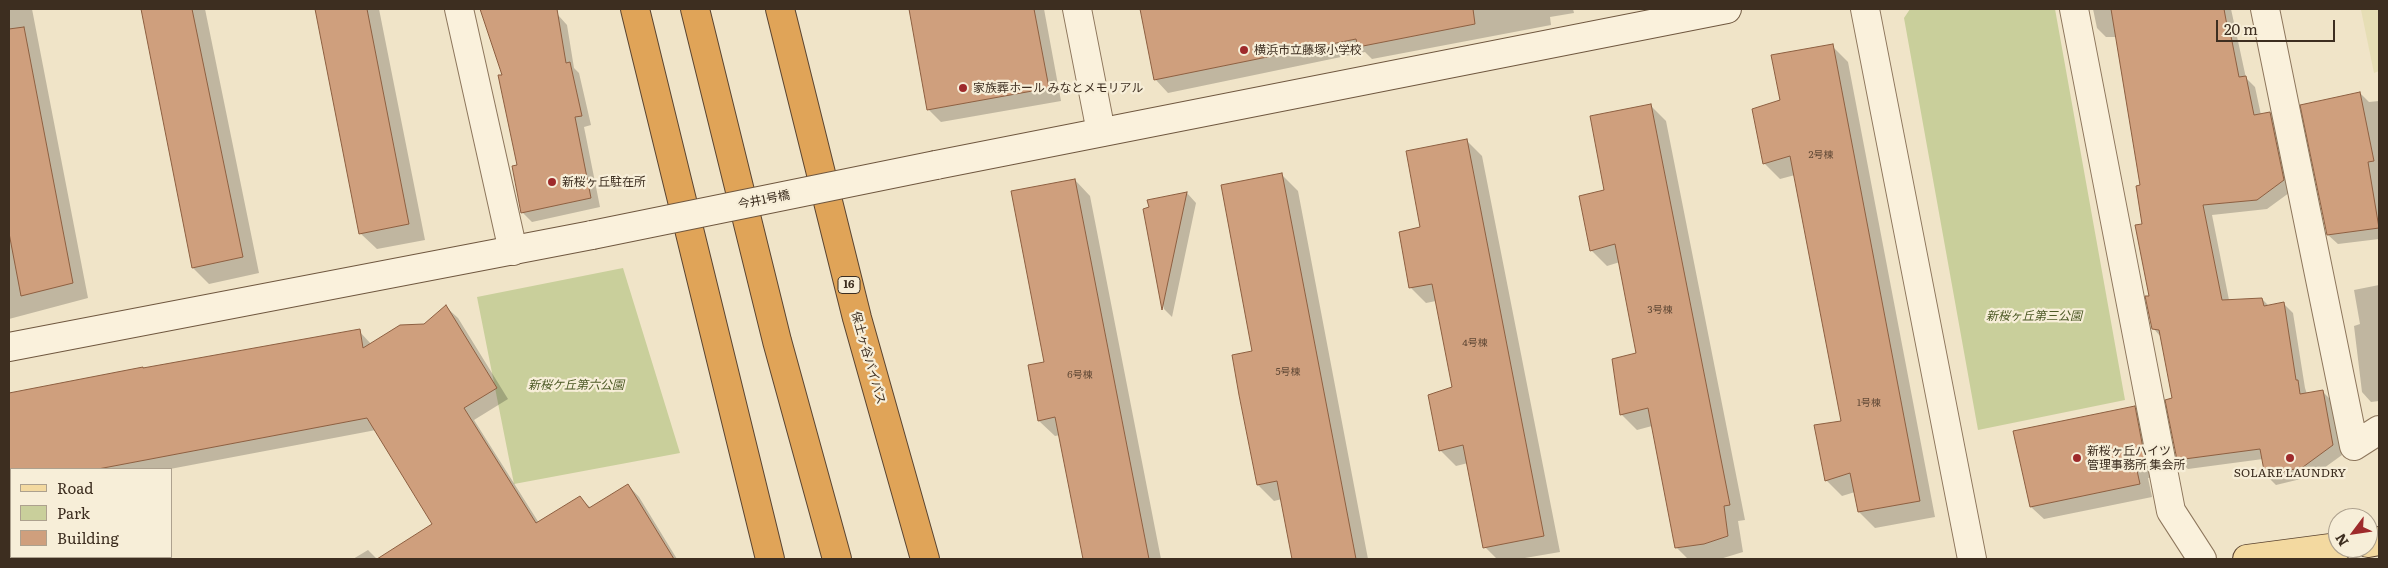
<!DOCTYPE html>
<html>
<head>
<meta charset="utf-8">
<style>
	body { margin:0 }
	#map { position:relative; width:2388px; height:568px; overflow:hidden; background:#f0e4c8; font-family:Literata,serif }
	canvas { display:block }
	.frame { position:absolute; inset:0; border:10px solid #3d2e20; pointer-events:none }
	.legend { position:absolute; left:10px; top:468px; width:162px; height:90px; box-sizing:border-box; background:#f7eed8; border:1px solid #ada18e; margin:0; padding:6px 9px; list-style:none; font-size:15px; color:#3d2e20 }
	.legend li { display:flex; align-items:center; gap:10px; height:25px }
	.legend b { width:25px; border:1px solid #ada18e }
	.north { position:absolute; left:2328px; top:508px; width:50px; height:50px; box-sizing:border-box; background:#f7eed8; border:1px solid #ada18e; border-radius:50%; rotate:239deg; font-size:14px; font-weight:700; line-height:20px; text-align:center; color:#3d2e20 }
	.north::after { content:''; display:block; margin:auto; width:18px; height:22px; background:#9e2a2b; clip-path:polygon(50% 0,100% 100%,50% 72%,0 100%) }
	.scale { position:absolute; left:2216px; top:20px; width:119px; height:22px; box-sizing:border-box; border:2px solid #3d2e20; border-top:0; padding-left:6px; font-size:15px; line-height:18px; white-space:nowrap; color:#3d2e20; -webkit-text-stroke:4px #f7eed8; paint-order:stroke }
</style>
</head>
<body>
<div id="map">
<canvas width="2388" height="568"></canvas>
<div class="frame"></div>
<ul class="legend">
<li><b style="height:6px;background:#f3d9a0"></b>Road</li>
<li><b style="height:14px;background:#c9cf9b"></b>Park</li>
<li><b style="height:14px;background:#cf9f7d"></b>Building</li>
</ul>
<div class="north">N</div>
<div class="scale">20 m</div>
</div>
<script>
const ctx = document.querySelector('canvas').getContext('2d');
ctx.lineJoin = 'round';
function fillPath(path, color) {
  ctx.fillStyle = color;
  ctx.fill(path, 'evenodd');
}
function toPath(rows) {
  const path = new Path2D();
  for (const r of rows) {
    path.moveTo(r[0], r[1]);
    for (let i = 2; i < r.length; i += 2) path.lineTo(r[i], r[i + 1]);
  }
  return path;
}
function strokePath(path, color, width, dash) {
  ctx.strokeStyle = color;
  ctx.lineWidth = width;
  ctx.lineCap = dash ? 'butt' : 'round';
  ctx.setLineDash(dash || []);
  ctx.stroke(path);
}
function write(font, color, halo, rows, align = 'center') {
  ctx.font = font + ' Literata,"Noto Sans JP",serif';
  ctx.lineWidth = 4.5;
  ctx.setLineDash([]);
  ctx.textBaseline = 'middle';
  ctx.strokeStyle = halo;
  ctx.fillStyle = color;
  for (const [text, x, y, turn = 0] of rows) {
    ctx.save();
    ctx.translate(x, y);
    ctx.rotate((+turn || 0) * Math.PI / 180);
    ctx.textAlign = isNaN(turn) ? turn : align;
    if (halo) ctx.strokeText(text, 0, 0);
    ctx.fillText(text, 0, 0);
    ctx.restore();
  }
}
fillPath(toPath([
	[2379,9,2379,71,2374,73,2361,10]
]), '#e6deb5');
fillPath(toPath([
	[1910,9,2055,9,2125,400,1978,430,1904,18],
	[623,268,680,453,514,484,477,297]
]), '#c9cf9b');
fillPath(toPath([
	[9,9,32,9,88,298,9,319],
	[142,9,205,9,259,273,209,284,193,268],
	[316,9,379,9,425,240,377,249,360,233],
	[482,9,556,9,558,15,567,25,574,68,579,73,591,125,584,127,600,207,532,222,522,212,518,166,504,76],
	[910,9,1044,9,1061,101,941,122,928,109],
	[1141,9,1573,9,1574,13,1550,17,1551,25,1372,59,1365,52,1168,93,1156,80],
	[2093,9,2231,9,2246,78,2255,87,2261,115,2270,113,2279,123,2293,190,2267,209,2212,215,2229,300,2262,299,2269,306,2283,303,2293,313,2305,388,2307,394,2322,391,2332,401,2342,455,2313,476,2276,485,2266,475,2263,459,2188,469,2178,460,2173,399,2161,337,2153,328,2141,186,2116,37,2106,37,2097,28],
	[1832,46,1848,62,1935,517,1875,528,1859,512,1855,492,1842,496,1826,480,1842,422,1795,175,1780,179,1764,163,1781,101],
	[2360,93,2369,102,2379,101,2379,239,2338,244,2328,235],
	[1650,105,1666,121,1745,520,1738,521,1743,552,1720,559,1688,559,1676,547,1652,426,1637,430,1622,415,1613,360,1638,353,1620,262,1607,266,1591,250,1606,191],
	[1466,140,1482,156,1560,552,1519,559,1497,559,1485,547,1468,463,1456,466,1440,450,1453,388,1436,301,1426,303,1410,287,1422,228],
	[1282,175,1298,191,1368,559,1293,559,1282,499,1274,501,1258,485,1254,352],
	[1075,180,1090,196,1161,559,1084,559,1060,435,1055,436,1039,421,1029,366,1046,363],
	[1187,193,1196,203,1172,317,1164,309,1144,210,1150,208,1149,201],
	[2379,285,2379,401,2371,402,2362,392,2354,326,2360,324,2354,290],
	[446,307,458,318,508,399,474,420,539,523,580,498,591,508,628,485,639,497,677,559,380,559,434,524,376,430,170,469,11,469,11,500,9,500,9,394,142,368,144,370,359,331,371,344,424,325],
	[2134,407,2147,420,2158,477,2148,478,2152,497,2044,519,2031,507],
	[368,550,377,559,353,559]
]), '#0003');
const building = toPath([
	[141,9,192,9,243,257,192,268,141,9],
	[315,9,367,9,409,224,359,234,315,9],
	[480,9,557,9,566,63,570,62,582,116,575,117,591,198,521,213,512,166,517,165,498,75,502,75,480,9],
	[909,9,1034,9,1049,88,927,110,909,9],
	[1140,9,1473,9,1475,24,1358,47,1356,39,1154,80,1140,9],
	[2111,9,2224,9,2228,31,2230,31,2239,77,2246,76,2254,115,2270,112,2284,180,2257,200,2203,205,2222,300,2262,298,2264,306,2284,302,2296,380,2298,380,2300,394,2323,390,2333,445,2303,467,2265,476,2260,449,2177,460,2165,400,2172,398,2159,330,2152,329,2145,296,2149,296,2135,225,2142,224,2136,186,2140,185,2111,9],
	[24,27,73,283,21,296,9,233,9,29,24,27],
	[1833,44,1920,501,1858,512,1850,473,1825,481,1814,425,1841,421,1790,156,1763,164,1752,109,1780,100,1771,55,1833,44],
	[2360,92,2374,161,2368,162,2379,228,2327,235,2300,105,2360,92],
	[1651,104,1730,505,1724,506,1728,536,1704,544,1675,548,1648,408,1620,415,1612,359,1636,353,1615,244,1590,251,1579,196,1604,190,1590,116,1651,104],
	[1467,139,1544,536,1483,548,1463,445,1439,451,1428,395,1452,387,1432,284,1409,288,1399,232,1420,227,1406,151,1467,139],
	[1282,173,1356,559,1292,559,1277,481,1257,485,1239,395,1232,355,1252,351,1221,185,1282,173],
	[1075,179,1149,559,1083,559,1055,417,1038,421,1028,365,1044,362,1011,191,1075,179],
	[1187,192,1162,310,1143,209,1149,207,1147,200,1187,192],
	[446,305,497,388,464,408,536,523,580,496,589,508,628,484,674,559,377,559,432,524,367,418,98,469,9,469,9,393,143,367,143,368,360,329,363,348,400,325,424,324,446,305],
	[2135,406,2146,464,2136,466,2140,484,2030,507,2013,431,2135,406]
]);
fillPath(building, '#cf9f7d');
strokePath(building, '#8d5f41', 1);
const street = toPath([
	[459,9,513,251],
	[1077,9,1101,132],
	[1865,9,1972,559],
	[2074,9,2171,511,2202,559],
	[2265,9,2354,446,2379,430]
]);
const secondary = toPath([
	[936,165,1727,9],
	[9,347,592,235]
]);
const primary = toPath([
	[2368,543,2379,541],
	[2247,559,2338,547]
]);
const highway = toPath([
	[635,9,770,559],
	[695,9,777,341,837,559],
	[780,9,857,318,925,559]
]);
strokePath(street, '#8d765c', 30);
strokePath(secondary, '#6f573f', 30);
strokePath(primary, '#5b4430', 30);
strokePath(highway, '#5b4430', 30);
strokePath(street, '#faf1dc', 28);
strokePath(secondary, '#faf1dc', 28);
strokePath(primary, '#f3d9a0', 28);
strokePath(highway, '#e0a458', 28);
const secondaryBridge = toPath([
	[592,235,936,165]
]);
strokePath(secondaryBridge, '#6f573f', 30, []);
strokePath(secondaryBridge, '#faf1dc', 28);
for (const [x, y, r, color] of [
	[1244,50,5,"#9e2a2b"],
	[963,88,5,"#9e2a2b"],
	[552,182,5,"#9e2a2b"],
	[2077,458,5,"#9e2a2b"],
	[2290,458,5,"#9e2a2b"]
]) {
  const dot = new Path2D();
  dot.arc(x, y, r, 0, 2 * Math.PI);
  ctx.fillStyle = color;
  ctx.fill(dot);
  strokePath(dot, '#f7eed8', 2);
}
write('10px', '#624a37', null, [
	["2号棟",1821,155],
	["3号棟",1660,310],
	["4号棟",1475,343],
	["5号棟",1288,372],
	["6号棟",1080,375],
	["1号棟",1869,403]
]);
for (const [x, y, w] of [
	[849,285,22]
]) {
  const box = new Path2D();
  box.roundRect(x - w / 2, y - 8.5, w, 17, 4);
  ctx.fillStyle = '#f7eed8';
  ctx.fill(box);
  strokePath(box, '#3d2e20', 1);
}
write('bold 11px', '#3d2e20', null, [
	["16",849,285]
]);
write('12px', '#3d2e20', '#f7eed8', [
	["横浜市立藤塚小学校",1254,50],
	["家族葬ホール みなとメモリアル",973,88],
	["新桜ヶ丘駐在所",562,182],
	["新桜ヶ丘ハイツ",2087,451],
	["管理事務所 集会所",2087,465],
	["SOLARE LAUNDRY",2290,473,"center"]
], 'left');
write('12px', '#3d2e20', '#f7eed8', [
	["今井1号橋",764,200,-11],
	["保土ヶ谷バイパス",868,358,74]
]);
write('italic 12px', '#4d5a26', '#f7eed8', [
	["新桜ヶ丘第三公園",2034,316],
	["新桜ケ丘第六公園",576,385]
]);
</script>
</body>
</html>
